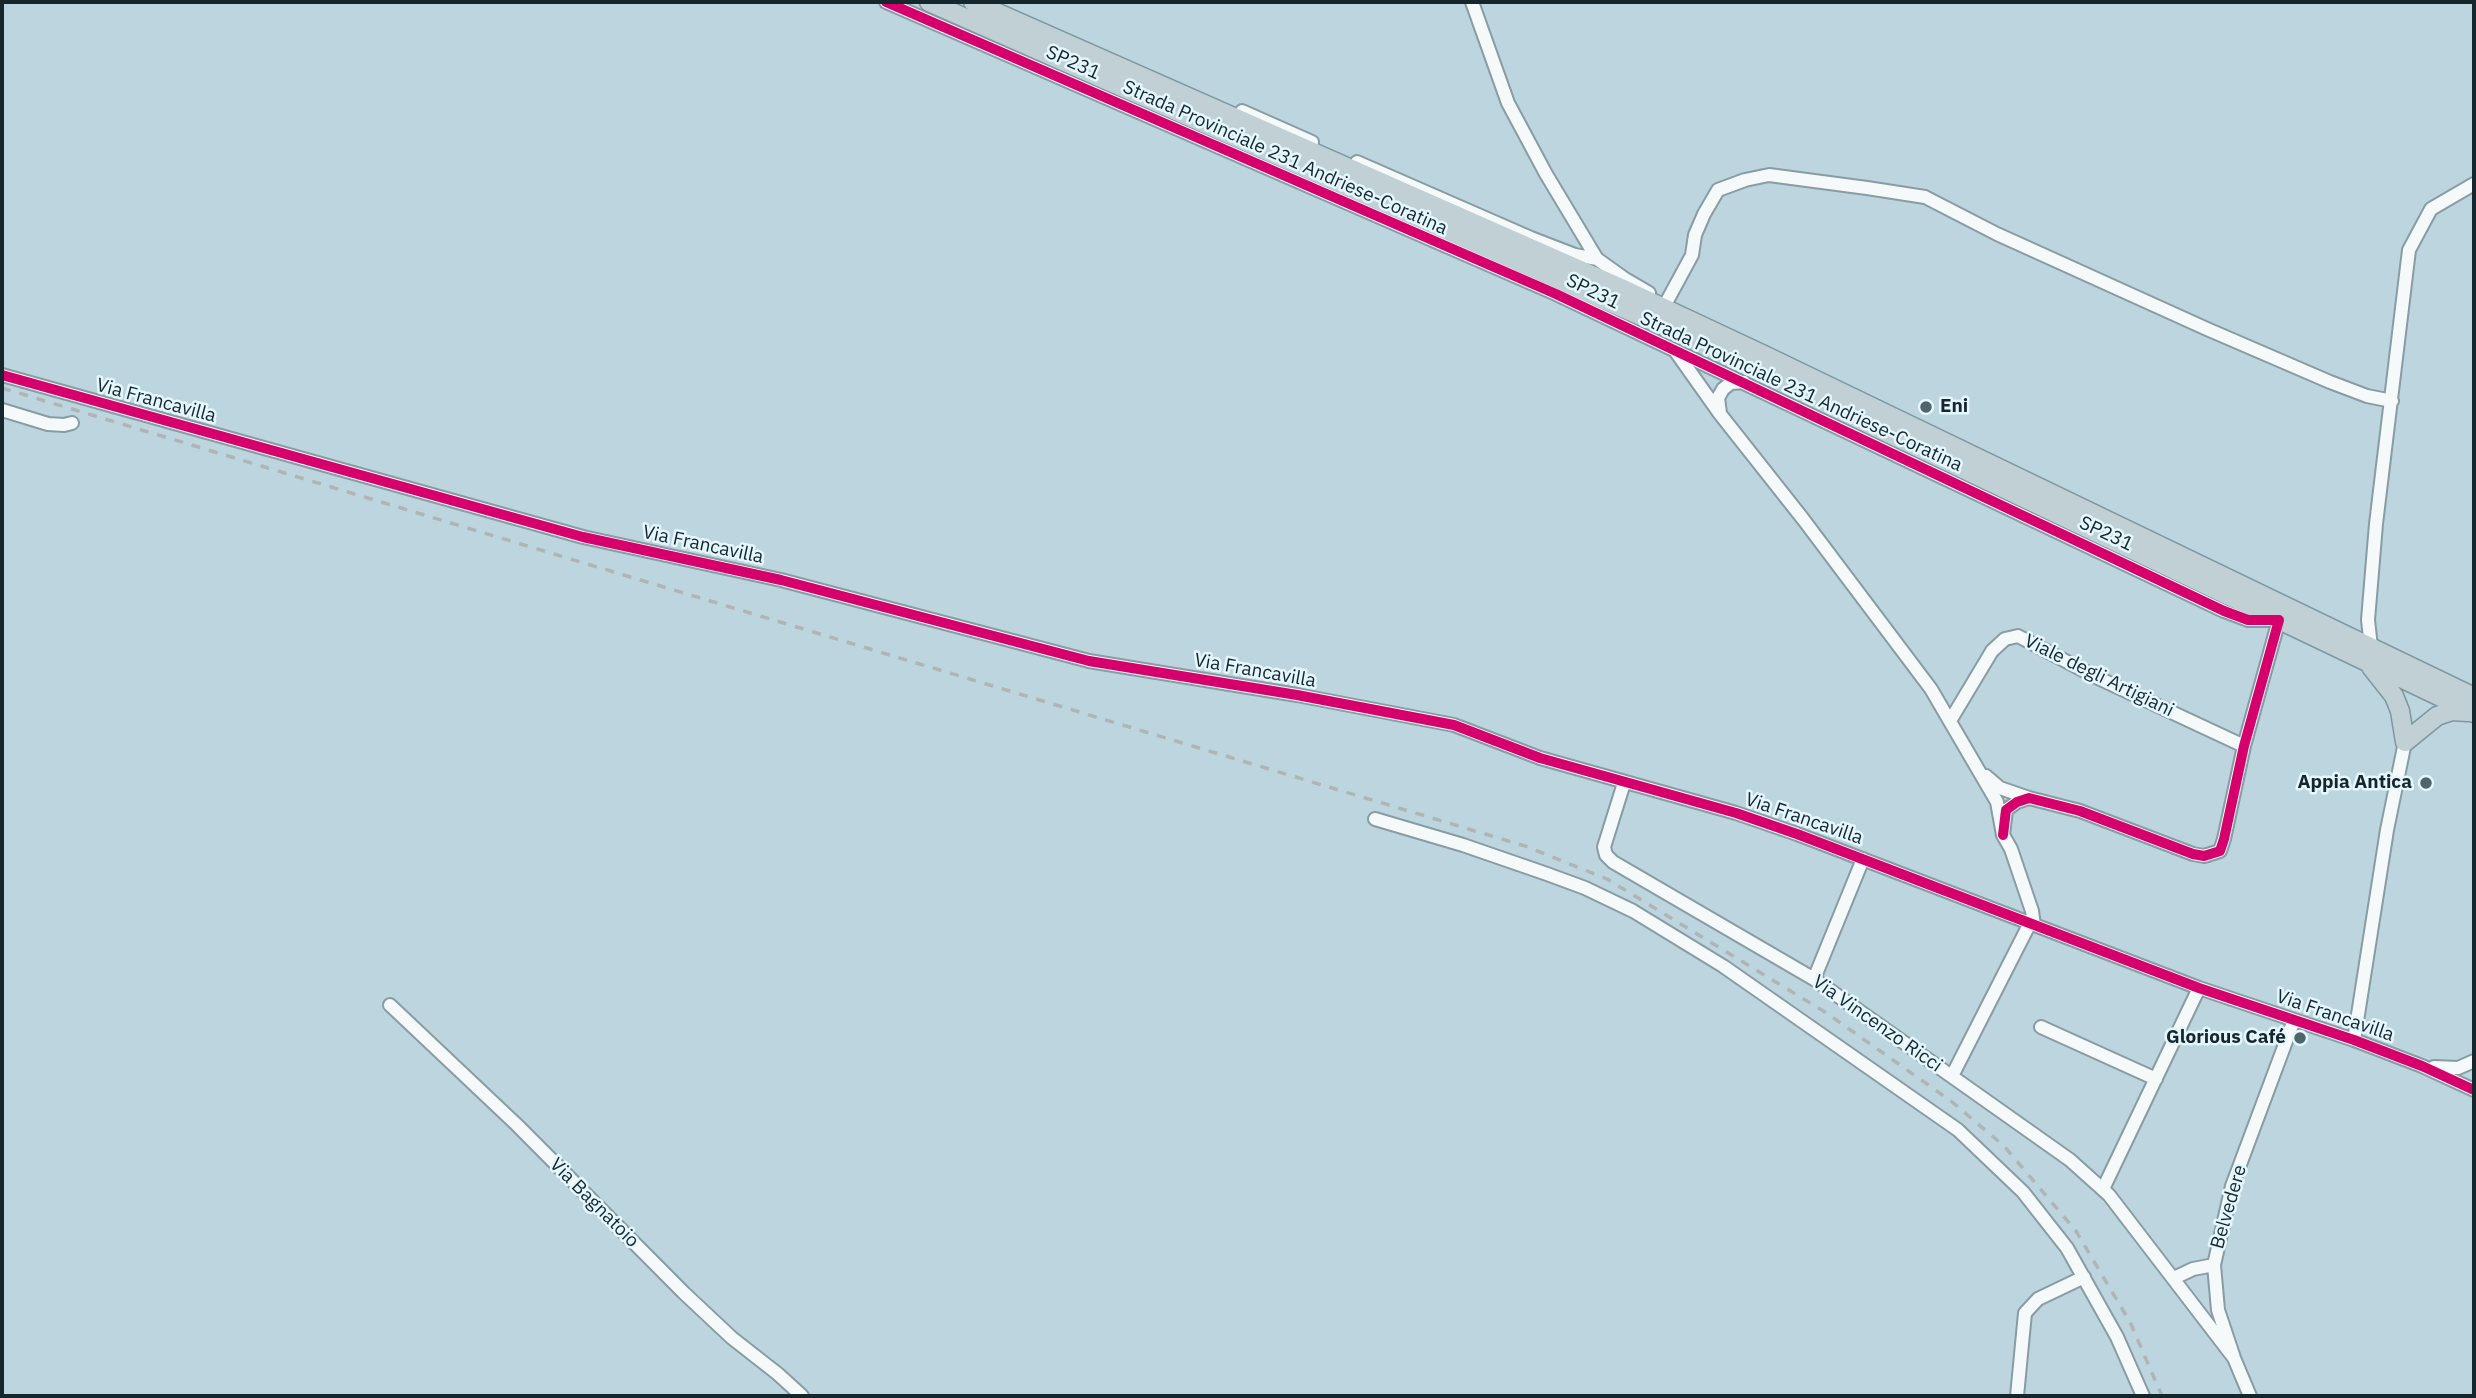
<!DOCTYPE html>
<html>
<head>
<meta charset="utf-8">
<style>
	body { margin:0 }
	#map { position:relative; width:2476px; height:1398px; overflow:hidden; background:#bcd5de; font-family:"IBM Plex Sans",sans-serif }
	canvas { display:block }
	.frame { position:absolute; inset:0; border:4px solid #15272d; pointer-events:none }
</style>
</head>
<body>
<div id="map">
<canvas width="2476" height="1398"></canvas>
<div class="frame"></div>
</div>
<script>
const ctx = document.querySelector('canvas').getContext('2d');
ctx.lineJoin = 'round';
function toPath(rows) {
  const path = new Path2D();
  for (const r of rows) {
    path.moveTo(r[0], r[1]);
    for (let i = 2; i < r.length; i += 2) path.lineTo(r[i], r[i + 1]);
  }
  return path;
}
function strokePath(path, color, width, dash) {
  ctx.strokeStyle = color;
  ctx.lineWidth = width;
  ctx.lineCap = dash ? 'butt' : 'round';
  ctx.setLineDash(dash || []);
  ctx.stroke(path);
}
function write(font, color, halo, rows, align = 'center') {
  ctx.font = font + ' "IBM Plex Sans",sans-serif';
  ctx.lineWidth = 5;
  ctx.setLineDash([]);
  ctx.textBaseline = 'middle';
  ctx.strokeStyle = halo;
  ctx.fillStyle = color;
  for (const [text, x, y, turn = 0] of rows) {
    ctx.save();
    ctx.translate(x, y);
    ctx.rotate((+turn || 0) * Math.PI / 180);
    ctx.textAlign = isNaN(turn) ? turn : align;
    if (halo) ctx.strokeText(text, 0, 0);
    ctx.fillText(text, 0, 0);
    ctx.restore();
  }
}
const minor = toPath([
	[886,2,1556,294,2224,611,2248,620,2279,620,2244,746,2224,839,2220,851,2204,856,2193,854,2080,811,2029,798,2017,802,2006,810,2003,835],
	[1472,2,1508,103,1546,174,1597,259,1625,279,1649,293],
	[1242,111,1312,142],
	[1357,162,1531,238,1575,255,1597,259],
	[1666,303,1692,255,1695,235,1704,214,1718,190,1745,180,1769,175,1867,188,1925,197,1997,234,2207,329,2330,382,2367,396,2392,401],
	[1676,352,1720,414,1803,519,1931,689,1997,802,2003,835,2011,849,2032,911,2034,925],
	[2,375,583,537,781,580,1089,661,1297,695,1454,725,1540,758,1736,813,1797,834,2199,988,2354,1040,2422,1066,2474,1090],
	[2,410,48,424,64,425,72,423],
	[1720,413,1718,398,1723,389,1731,383,1744,382],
	[2371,647,2368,620,2376,524,2409,250,2431,209,2474,184],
	[1950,721,1992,651,2005,639,2018,636,2094,676,2244,746],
	[1986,776,2000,788,2029,798],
	[1624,783,1604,847,1606,855,1613,862,1814,979,2070,1160,2109,1195,2234,1358],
	[1375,819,1463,845,1547,874,1585,888,1633,911,1723,966,1958,1130,2023,1192,2067,1248,2117,1337,2143,1396],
	[1814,979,1863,859],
	[390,1005,517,1125,684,1293,732,1338,778,1374,802,1396],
	[2041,1027,2156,1079],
	[2354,1040,2387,830,2405,742],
	[2434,1067,2458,1068,2474,1061],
	[1952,1076,2030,923],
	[2103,1189,2199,988],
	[2174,1278,2193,1269,2214,1265],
	[2017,1396,2025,1313,2038,1299,2084,1277],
	[2250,1396,2234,1358,2218,1310,2214,1265,2232,1186,2294,1020]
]);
const highway = toPath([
	[929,2,1659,324,2474,713],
	[973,2,1621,288,1764,355,2474,697],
	[2371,667,2394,696,2400,711,2405,742],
	[2405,742,2437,716,2452,711,2468,712]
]);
strokePath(minor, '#889ca3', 16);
strokePath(highway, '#7e97a0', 21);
strokePath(minor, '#f5f9fa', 12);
strokePath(highway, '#c0d0d5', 18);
strokePath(toPath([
	[2,388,1525,846,1607,879,1825,1012,1951,1101,2004,1146,2076,1231,2130,1322,2162,1396]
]), '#afb5b7', 3.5, [9, 9]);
strokePath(toPath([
	[886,2,1556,294,2224,611,2248,620,2279,620,2244,746,2224,839,2220,851,2204,856,2193,854,2080,811,2029,798,2017,802,2006,810,2003,835],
	[2,375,583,537,781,580,1089,661,1297,695,1454,725,1540,758,1736,813,1797,834,2199,988,2354,1040,2422,1066,2474,1090]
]), '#d6006c', 10);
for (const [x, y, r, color] of [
	[1926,407,7,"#4f646b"],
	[2426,783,7,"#4f646b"],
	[2300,1038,7,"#4f646b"]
]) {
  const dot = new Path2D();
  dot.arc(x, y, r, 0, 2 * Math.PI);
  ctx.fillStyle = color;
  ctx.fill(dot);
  strokePath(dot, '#e5f7fe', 2.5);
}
write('19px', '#15272d', '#e5f7fe', [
	["SP231",1073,63,24],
	["Strada Provinciale 231 Andriese-Coratina",1285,158,24],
	["SP231",1593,292,26],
	["Strada Provinciale 231 Andriese-Coratina",1801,392,25],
	["Via Francavilla",156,401,15],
	["SP231",2106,534,25],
	["Via Francavilla",703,545,12],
	["Via Francavilla",1255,671,10],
	["Viale degli Artigiani",2099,676,26],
	["Via Francavilla",1804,819,19],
	["Via Francavilla",2335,1016,19],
	["Via Vincenzo Ricci",1877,1024,35],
	["Via Bagnatoio",594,1203,45],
	["Belvedere",2229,1207,-74]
]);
write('bold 19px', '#15272d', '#e5f7fe', [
	["Eni",1940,407,"left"],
	["Appia Antica",2412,783],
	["Glorious Café",2286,1038]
], 'right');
</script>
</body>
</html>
